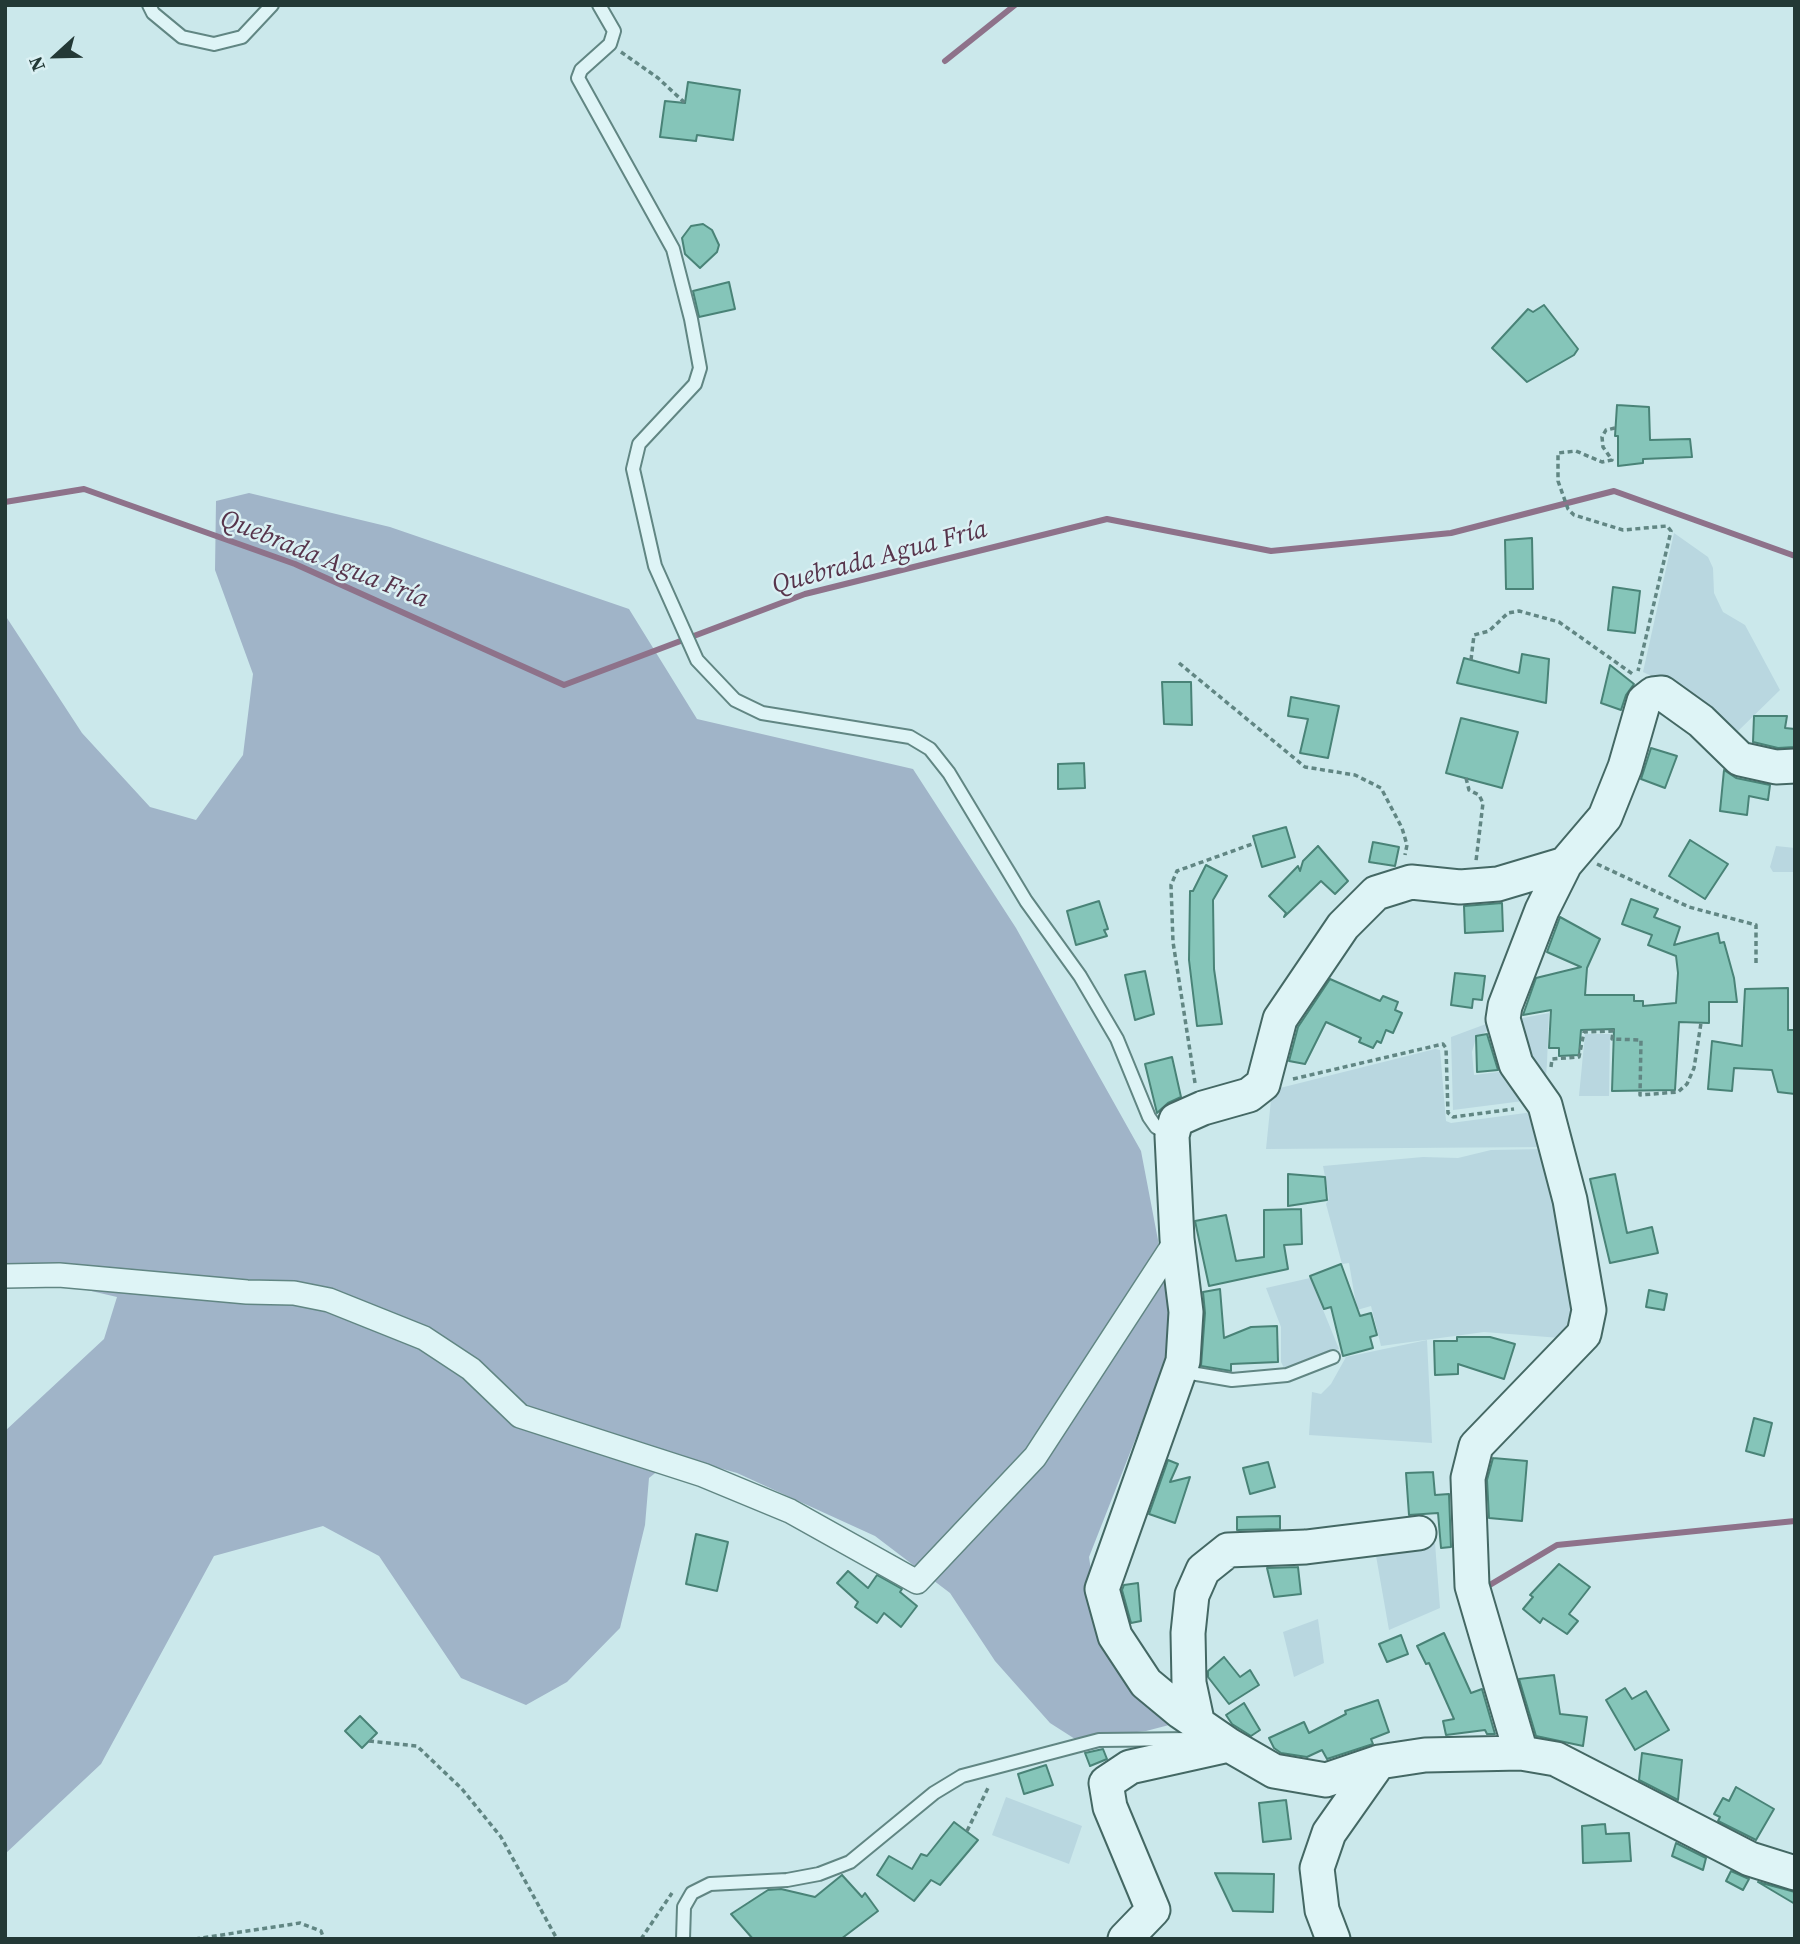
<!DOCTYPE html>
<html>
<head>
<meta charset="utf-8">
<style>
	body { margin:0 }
	#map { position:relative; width:1800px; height:1944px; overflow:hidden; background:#cbe8eb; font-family:"Source Serif 4",serif }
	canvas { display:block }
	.frame { position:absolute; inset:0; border:7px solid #233936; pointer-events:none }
	.north { position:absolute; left:21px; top:21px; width:70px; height:70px; -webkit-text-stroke:5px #daf0f3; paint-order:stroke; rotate:248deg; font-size:19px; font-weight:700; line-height:28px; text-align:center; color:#233936 }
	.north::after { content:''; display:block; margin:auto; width:24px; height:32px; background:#233936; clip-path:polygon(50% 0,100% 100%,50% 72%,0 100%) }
</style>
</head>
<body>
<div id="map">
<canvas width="1800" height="1944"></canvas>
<div class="frame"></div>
<div class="north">N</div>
</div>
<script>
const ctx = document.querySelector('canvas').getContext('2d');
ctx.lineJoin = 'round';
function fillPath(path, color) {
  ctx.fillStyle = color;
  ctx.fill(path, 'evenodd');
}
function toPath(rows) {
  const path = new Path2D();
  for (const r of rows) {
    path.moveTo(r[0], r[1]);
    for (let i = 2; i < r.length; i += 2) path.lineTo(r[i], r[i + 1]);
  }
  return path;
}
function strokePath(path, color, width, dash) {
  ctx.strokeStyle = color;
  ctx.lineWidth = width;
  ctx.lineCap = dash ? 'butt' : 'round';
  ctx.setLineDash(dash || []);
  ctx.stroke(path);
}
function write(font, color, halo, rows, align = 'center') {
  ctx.font = font + ' "Source Serif 4",serif';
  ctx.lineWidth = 5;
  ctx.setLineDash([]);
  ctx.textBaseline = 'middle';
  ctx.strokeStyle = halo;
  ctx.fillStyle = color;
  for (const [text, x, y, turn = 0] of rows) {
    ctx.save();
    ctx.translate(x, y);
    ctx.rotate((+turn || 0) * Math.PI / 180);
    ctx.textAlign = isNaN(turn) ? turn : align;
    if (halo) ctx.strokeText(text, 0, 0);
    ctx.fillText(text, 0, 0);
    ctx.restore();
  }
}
fillPath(toPath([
	[1674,533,1708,557,1713,568,1714,593,1723,612,1745,625,1780,690,1735,734,1677,688,1643,672],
	[1776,846,1795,848,1795,872,1773,872,1770,867],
	[1549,1013,1547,1063,1545,1090,1512,1020],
	[1486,1024,1490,1029,1476,1038,1472,1052,1474,1075,1514,1070,1523,1101,1453,1110,1451,1037],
	[1585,1034,1610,1034,1609,1096,1579,1096],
	[1435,1049,1440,1050,1446,1121,1451,1123,1533,1112,1547,1147,1266,1149,1272,1090],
	[1547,1149,1571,1260,1573,1339,1484,1332,1381,1346,1371,1306,1357,1310,1349,1263,1342,1264,1326,1204,1329,1198,1323,1166,1423,1157,1458,1158,1491,1150],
	[1310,1278,1339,1349,1285,1370,1281,1362,1281,1327,1266,1288],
	[1427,1340,1432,1443,1309,1435,1312,1392,1321,1394,1331,1384,1346,1357],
	[1435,1543,1440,1608,1389,1630,1375,1550],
	[1318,1619,1324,1663,1294,1677,1283,1632],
	[1006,1797,1082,1826,1069,1864,992,1835]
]), '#b9d7e0');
fillPath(toPath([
	[249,493,390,527,629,609,697,719,913,769,1016,928,1141,1151,1166,1282,1172,1346,1089,1557,1103,1650,1173,1724,1146,1731,1075,1739,1050,1723,995,1661,950,1593,875,1536,737,1473,684,1458,674,1458,649,1478,645,1525,620,1628,567,1682,526,1705,461,1678,379,1556,323,1526,214,1556,101,1764,5,1854,5,1431,104,1339,117,1297,5,1271,5,615,82,733,150,807,196,820,243,755,253,674,215,570,216,501]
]), '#a0b4c8');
strokePath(toPath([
	[945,61,1015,5],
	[5,502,84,489,295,564,564,685,805,594,1107,519,1271,551,1451,533,1614,491,1795,556],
	[1483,1589,1557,1545,1795,1521]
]), '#8e728a', 6);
const building = toPath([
	[688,82,740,90,733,140,697,135,696,141,660,137,665,101,685,103,688,82],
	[703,224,712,230,719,245,717,252,700,268,685,254,682,238,691,226,703,224],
	[729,282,735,309,699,317,693,291,729,282],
	[1544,305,1578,349,1574,355,1527,382,1492,348,1528,309,1533,312,1544,305],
	[1617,405,1649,407,1650,440,1690,439,1692,457,1643,459,1643,463,1618,466,1618,436,1615,436,1617,405],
	[1532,538,1533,589,1506,589,1505,540,1532,538],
	[1613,587,1640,591,1635,633,1608,630,1613,587],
	[1522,654,1549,659,1546,703,1457,683,1464,658,1519,673,1522,654],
	[1610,665,1634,684,1626,695,1621,710,1601,703,1610,665],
	[1162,682,1191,682,1192,725,1164,724,1162,682],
	[1291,697,1339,706,1328,758,1300,753,1308,719,1288,716,1291,697],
	[1754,716,1787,716,1785,728,1795,729,1795,747,1778,748,1753,742,1754,716],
	[1461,718,1518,732,1502,788,1446,773,1461,718],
	[1651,748,1677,756,1665,788,1641,779,1651,748],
	[1084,763,1085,788,1058,789,1058,764,1084,763],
	[1724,770,1736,778,1770,785,1768,800,1749,796,1747,815,1720,811,1724,770],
	[1286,827,1295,857,1262,867,1253,836,1286,827],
	[1690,840,1728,864,1705,899,1669,876,1690,840],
	[1373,842,1399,847,1395,866,1369,862,1373,842],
	[1318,846,1348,881,1335,894,1321,881,1284,917,1286,913,1269,896,1298,866,1300,871,1303,861,1318,846],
	[1206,865,1227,876,1213,900,1214,969,1222,1024,1197,1026,1189,960,1190,891,1193,891,1206,865],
	[1631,899,1658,909,1654,917,1680,927,1674,945,1718,933,1720,943,1724,942,1734,978,1737,1002,1709,1002,1709,1023,1679,1022,1675,1090,1612,1091,1614,1029,1581,1030,1579,1055,1559,1056,1559,1048,1549,1048,1551,1010,1523,1015,1536,978,1581,967,1547,952,1560,917,1600,939,1587,968,1585,995,1634,995,1634,1001,1643,1001,1643,1006,1676,1003,1678,973,1676,956,1648,945,1652,935,1622,924,1631,899],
	[1099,901,1108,929,1104,930,1107,936,1076,945,1067,911,1099,901],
	[1502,903,1503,931,1465,933,1464,906,1502,903],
	[1145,971,1154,1014,1135,1020,1125,975,1145,971],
	[1455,973,1485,976,1482,1000,1473,999,1472,1008,1451,1005,1455,973],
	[1330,979,1380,1001,1383,996,1398,1002,1395,1010,1402,1013,1393,1033,1386,1030,1381,1043,1377,1041,1373,1048,1359,1042,1361,1038,1326,1022,1305,1064,1289,1061,1298,1027,1330,979],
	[1788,988,1788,1030,1795,1030,1795,1094,1778,1092,1772,1070,1734,1068,1732,1091,1708,1089,1712,1041,1742,1046,1745,989,1788,988],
	[1487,1034,1498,1070,1477,1072,1476,1036,1487,1034],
	[1172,1057,1181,1097,1168,1103,1157,1113,1145,1064,1172,1057],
	[1288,1174,1325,1177,1327,1200,1288,1206,1288,1174],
	[1615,1174,1627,1233,1652,1227,1658,1253,1610,1263,1590,1179,1615,1174],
	[1301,1209,1302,1244,1284,1245,1288,1269,1209,1286,1195,1221,1226,1215,1236,1261,1264,1257,1264,1210,1301,1209],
	[1341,1264,1360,1316,1371,1313,1377,1335,1370,1337,1373,1348,1343,1356,1331,1307,1324,1309,1310,1276,1341,1264],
	[1220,1289,1224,1338,1251,1327,1277,1326,1278,1362,1231,1364,1231,1371,1201,1366,1205,1313,1203,1292,1220,1289],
	[1649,1290,1667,1294,1664,1310,1646,1307,1649,1290],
	[1457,1337,1490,1337,1515,1344,1504,1379,1458,1364,1458,1374,1435,1375,1434,1341,1457,1341,1457,1337],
	[1754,1418,1772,1423,1764,1456,1746,1451,1754,1418],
	[1493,1458,1527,1461,1522,1521,1489,1518,1487,1480,1493,1458],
	[1168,1460,1178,1464,1170,1482,1190,1477,1175,1523,1149,1514,1168,1460],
	[1268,1462,1275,1487,1250,1494,1243,1468,1268,1462],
	[1433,1472,1435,1495,1449,1494,1451,1547,1441,1548,1438,1513,1409,1515,1406,1473,1433,1472],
	[1280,1516,1280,1529,1237,1530,1237,1517,1280,1516],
	[696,1534,728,1542,717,1591,686,1584,696,1534],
	[1559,1564,1590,1587,1569,1614,1578,1621,1567,1634,1543,1618,1540,1623,1523,1609,1533,1597,1530,1595,1559,1564],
	[1298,1567,1301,1594,1274,1597,1267,1568,1298,1567],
	[848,1571,868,1588,877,1575,902,1589,900,1592,917,1606,901,1627,884,1613,877,1623,855,1607,858,1602,837,1583,848,1571],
	[1138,1583,1141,1621,1131,1623,1122,1590,1124,1585,1138,1583],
	[1444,1633,1471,1693,1482,1689,1495,1734,1487,1734,1485,1730,1446,1735,1443,1721,1454,1719,1429,1663,1426,1664,1417,1646,1444,1633],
	[1401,1635,1408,1654,1387,1662,1379,1644,1401,1635],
	[1224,1657,1240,1677,1250,1670,1259,1685,1229,1704,1208,1677,1208,1671,1224,1657],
	[1554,1675,1560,1714,1587,1717,1583,1746,1536,1736,1519,1679,1554,1675],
	[1625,1688,1632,1699,1646,1691,1669,1730,1635,1750,1606,1700,1625,1688],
	[1378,1700,1389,1732,1371,1739,1373,1744,1327,1759,1322,1750,1307,1757,1281,1753,1274,1748,1269,1738,1304,1722,1309,1733,1346,1714,1345,1711,1378,1700],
	[1244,1703,1260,1730,1251,1736,1232,1724,1226,1715,1244,1703],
	[360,1716,377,1733,362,1748,345,1731,360,1716],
	[1103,1749,1107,1759,1090,1766,1085,1753,1103,1749],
	[1642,1753,1682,1760,1678,1800,1639,1780,1642,1753],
	[1046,1765,1053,1785,1024,1794,1018,1774,1046,1765],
	[1736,1787,1774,1809,1756,1840,1718,1821,1720,1817,1714,1814,1723,1798,1729,1801,1736,1787],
	[1286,1800,1291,1839,1263,1842,1259,1803,1286,1800],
	[954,1822,978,1840,940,1885,931,1880,914,1901,877,1875,889,1856,912,1869,921,1854,927,1856,954,1822],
	[1605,1824,1606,1834,1629,1833,1631,1861,1583,1863,1582,1826,1605,1824],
	[1676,1843,1706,1858,1703,1870,1672,1856,1676,1843],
	[1731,1871,1749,1879,1743,1890,1726,1881,1731,1871],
	[1215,1873,1274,1874,1273,1912,1233,1911,1215,1873],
	[842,1875,862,1897,865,1893,878,1911,841,1939,753,1939,731,1914,768,1890,781,1889,815,1897,842,1875],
	[1758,1882,1795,1892,1795,1904,1758,1882]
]);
fillPath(building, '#85c5b9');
strokePath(building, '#498377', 2);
const lane = toPath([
	[149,5,153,13,182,37,214,44,242,37,272,5],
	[599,5,614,31,610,44,581,70,578,78,673,249,691,319,700,368,695,384,639,444,633,469,655,566,697,660,735,700,762,713,910,737,930,749,949,773,1026,901,1080,976,1117,1039,1149,1117,1156,1127,1170,1135],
	[1179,1371,1232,1380,1287,1375,1333,1357],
	[683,1939,684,1907,692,1893,710,1884,787,1880,819,1874,850,1862,934,1793,962,1776,1099,1740,1192,1739]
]);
const street = toPath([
	[5,1276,59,1275,247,1292,294,1293,329,1300,424,1338,471,1369,520,1416,703,1475,790,1511,917,1582,1035,1457,1177,1239]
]);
const secondary = toPath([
	[1198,1725,1189,1683,1188,1633,1192,1595,1203,1570,1228,1550,1306,1547,1419,1533],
	[1229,1745,1181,1712,1146,1683,1115,1636,1102,1589,1183,1361,1186,1312,1177,1239,1172,1136,1176,1120,1203,1108,1249,1095,1263,1084,1280,1019,1343,926,1376,893,1411,882,1460,887,1498,884,1565,864],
	[1521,1753,1472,1586,1468,1478,1476,1446,1584,1334,1589,1310,1570,1200,1545,1105,1516,1064,1503,1019,1505,1006,1542,910,1565,864,1605,817,1625,767,1644,701,1653,694,1662,693,1701,721,1740,759,1776,767,1795,766],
	[1125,1939,1153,1910,1110,1807,1106,1783,1130,1767,1229,1745,1274,1771,1326,1780,1379,1762,1425,1755,1521,1753,1556,1759,1750,1859,1795,1873],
	[1333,1939,1322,1910,1317,1868,1329,1833,1379,1762]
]);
strokePath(lane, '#618683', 16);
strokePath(street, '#618683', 26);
strokePath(secondary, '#446864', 37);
strokePath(toPath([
	[621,52,658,78,685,103],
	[1615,428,1606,430,1602,437,1603,447,1612,460,1602,462,1576,451,1558,453,1558,481,1568,509,1574,515,1623,530,1667,526,1671,531,1638,671],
	[1471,660,1474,635,1489,631,1508,613,1519,611,1559,622,1634,675],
	[1179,663,1305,767,1355,775,1381,788,1402,828,1407,845,1405,855],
	[1466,778,1469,790,1479,795,1483,803,1476,861],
	[1597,864,1689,907,1756,925,1756,965],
	[1551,1067,1552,1059,1579,1057,1584,1032,1613,1031,1612,1039,1641,1040,1640,1095,1678,1092,1687,1084,1694,1068,1701,1023],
	[1293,1079,1443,1044,1446,1048,1448,1113,1453,1117,1514,1109],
	[1195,1083,1173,942,1171,885,1177,871,1255,843],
	[369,1741,417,1746,462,1789,501,1837,557,1939],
	[967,1831,989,1786],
	[195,1939,300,1923,321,1931,324,1939],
	[641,1939,672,1893]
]), '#618683', 3.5, [5, 3.5]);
strokePath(lane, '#def4f6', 12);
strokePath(street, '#def4f6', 23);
strokePath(secondary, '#def4f6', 33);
write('italic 26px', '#57344b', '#daf0f3', [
	["Quebrada Agua Fría",880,558,-15],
	["Quebrada Agua Fría",324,560,22]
]);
</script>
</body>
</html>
